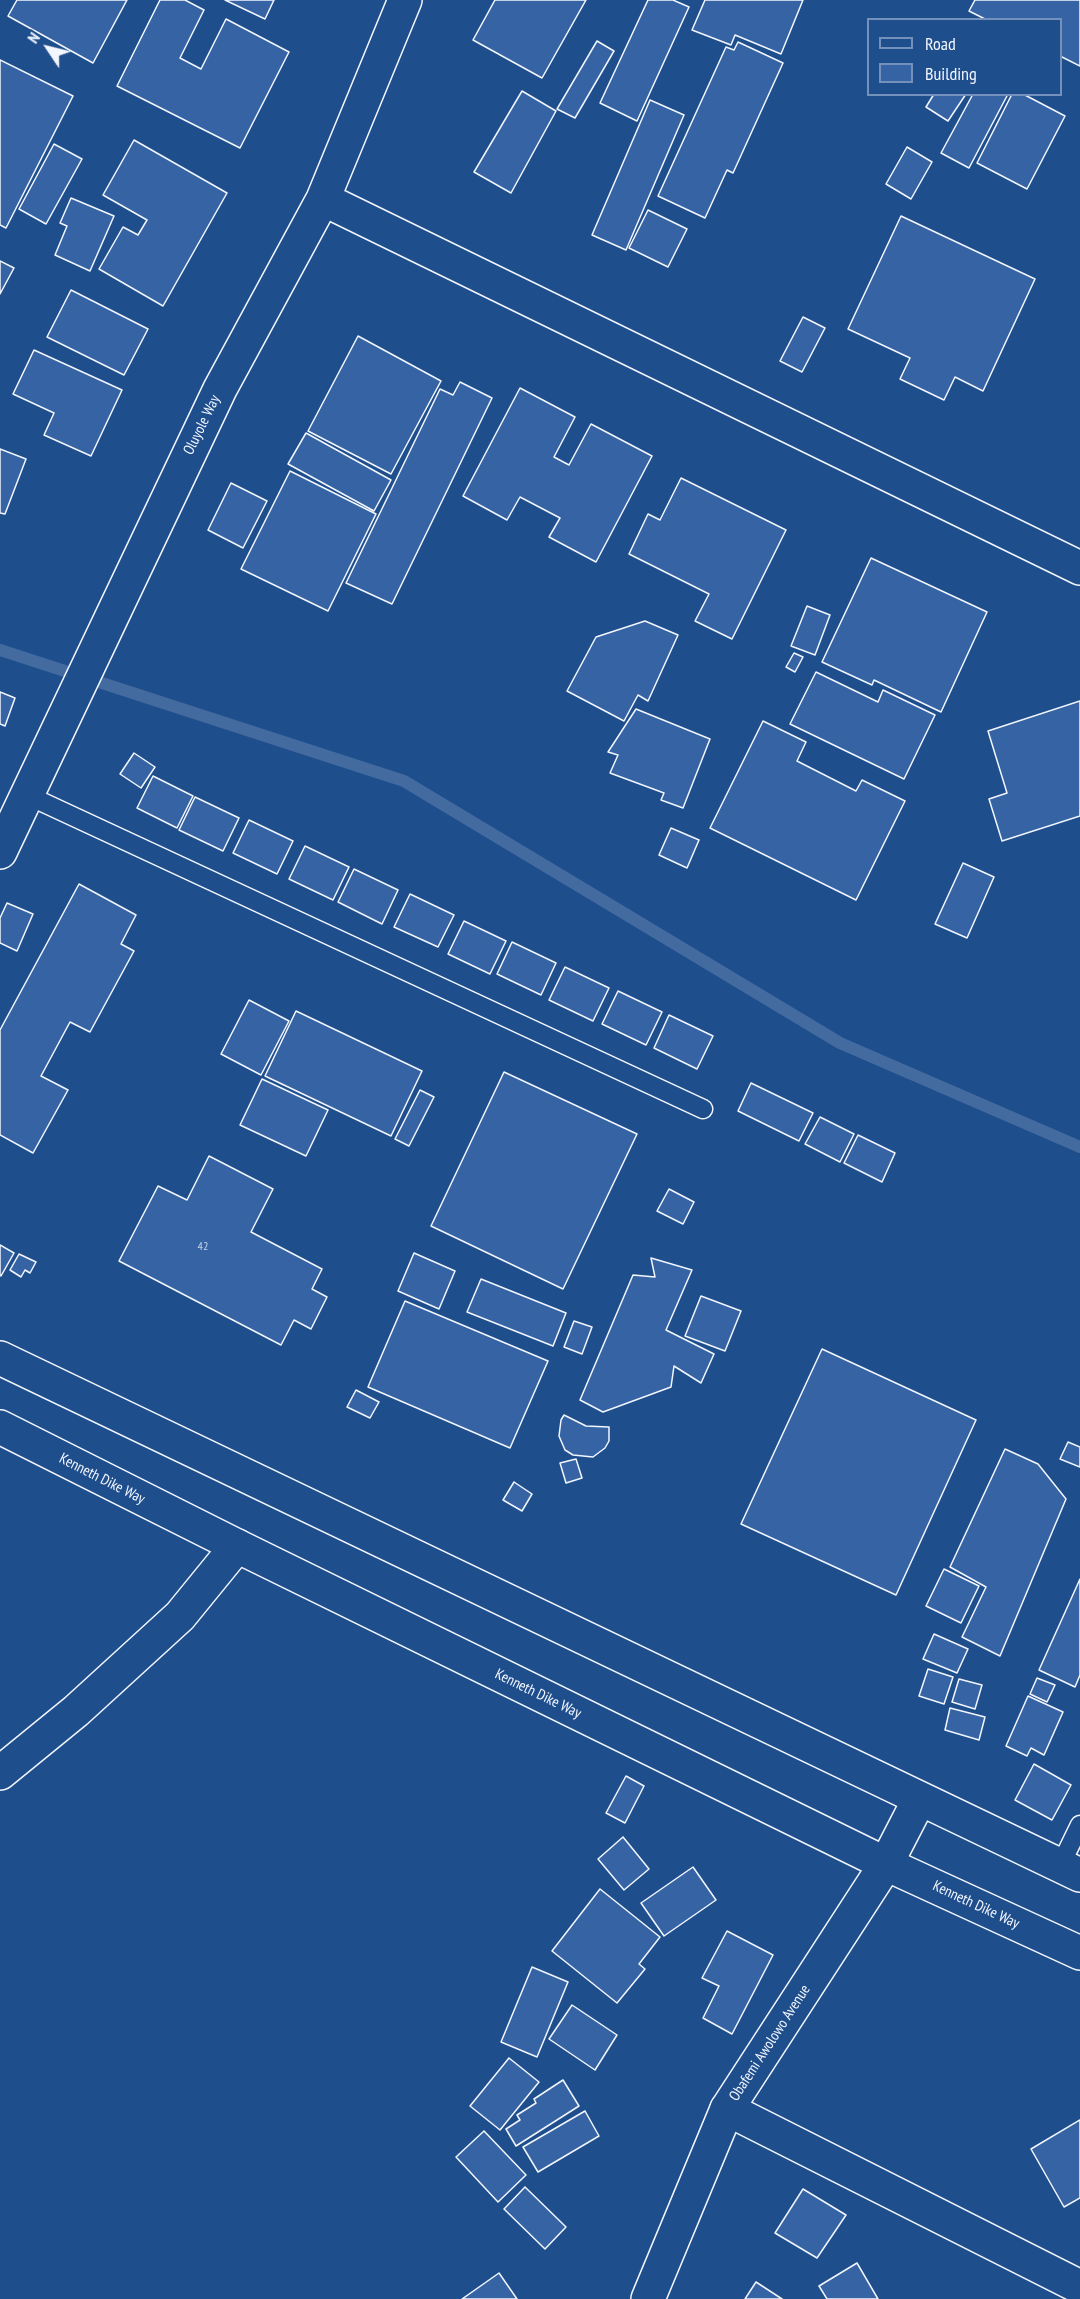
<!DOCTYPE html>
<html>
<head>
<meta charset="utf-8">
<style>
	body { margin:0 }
	#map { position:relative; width:1080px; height:2299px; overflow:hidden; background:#1f4e8c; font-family:"PT Sans Narrow",sans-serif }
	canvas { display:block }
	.legend { position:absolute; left:867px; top:18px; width:195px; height:78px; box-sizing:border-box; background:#1f4e8c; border:2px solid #7391ba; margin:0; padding:8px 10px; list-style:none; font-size:18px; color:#f2f6ff }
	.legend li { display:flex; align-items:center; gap:12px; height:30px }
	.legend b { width:30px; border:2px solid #7391ba }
	.north { position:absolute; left:18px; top:18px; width:60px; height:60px; -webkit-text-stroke:4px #1f4e8c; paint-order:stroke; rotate:305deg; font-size:16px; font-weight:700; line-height:24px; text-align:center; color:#f2f6ff }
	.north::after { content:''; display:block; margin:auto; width:21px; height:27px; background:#f2f6ff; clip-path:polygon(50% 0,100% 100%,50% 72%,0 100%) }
</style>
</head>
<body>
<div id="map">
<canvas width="1080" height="2299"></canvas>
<ul class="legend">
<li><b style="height:8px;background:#1f4e8c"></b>Road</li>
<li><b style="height:16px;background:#3563a3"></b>Building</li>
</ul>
<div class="north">N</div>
</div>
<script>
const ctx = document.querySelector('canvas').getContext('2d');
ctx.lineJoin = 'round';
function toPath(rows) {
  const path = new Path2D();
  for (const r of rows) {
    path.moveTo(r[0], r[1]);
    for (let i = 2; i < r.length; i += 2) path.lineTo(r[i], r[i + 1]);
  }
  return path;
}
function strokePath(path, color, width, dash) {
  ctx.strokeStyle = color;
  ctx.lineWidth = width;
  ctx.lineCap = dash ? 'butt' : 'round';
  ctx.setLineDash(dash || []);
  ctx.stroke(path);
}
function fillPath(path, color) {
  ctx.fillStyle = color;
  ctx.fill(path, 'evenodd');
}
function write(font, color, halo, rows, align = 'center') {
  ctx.font = font + ' "PT Sans Narrow",sans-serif';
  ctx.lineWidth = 4.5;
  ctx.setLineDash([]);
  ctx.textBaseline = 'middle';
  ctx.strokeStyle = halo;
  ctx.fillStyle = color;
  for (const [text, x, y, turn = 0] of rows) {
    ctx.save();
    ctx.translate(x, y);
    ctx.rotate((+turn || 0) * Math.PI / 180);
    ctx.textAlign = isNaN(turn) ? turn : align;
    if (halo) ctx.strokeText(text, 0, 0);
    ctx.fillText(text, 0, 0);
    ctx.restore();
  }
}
strokePath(toPath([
	[0,650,404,781,840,1043,1080,1147]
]), '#446ba0', 12);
const building = toPath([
	[17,0,127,0,93,63,8,16,17,0],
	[160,0,185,0,204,10,180,58,201,69,226,19,289,52,240,148,117,86,160,0],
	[225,0,274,0,265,19,225,0],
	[495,0,586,0,542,78,473,40,495,0],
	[648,0,673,0,689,7,637,121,600,103,648,0],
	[705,0,803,0,781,54,735,35,731,45,692,30,705,0],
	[975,0,1080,0,1080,66,1060,56,1060,20,987,20,969,11,975,0],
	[597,41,614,51,575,118,557,109,597,41],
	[738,42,783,63,733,173,727,170,705,218,658,196,726,47,734,50,738,42],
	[0,60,73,96,6,228,0,225,0,60],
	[522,91,556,111,511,193,474,172,522,91],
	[934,94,966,94,948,121,926,107,934,94],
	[973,94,1008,94,969,168,941,153,973,94],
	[1012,94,1023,94,1065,116,1027,189,977,163,1012,94],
	[650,100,684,115,626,250,592,235,650,100],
	[134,140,227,193,163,306,99,269,123,227,138,235,147,220,103,195,134,140],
	[54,144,82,159,46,224,19,209,54,144],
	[907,147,932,162,911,199,886,184,907,147],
	[71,198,114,216,90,271,55,255,67,226,60,223,71,198],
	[648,210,687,229,668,267,629,248,648,210],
	[901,216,1035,279,983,391,955,377,944,400,900,379,910,358,848,329,901,216],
	[0,261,14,268,0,294,0,261],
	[71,290,148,329,124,375,47,337,71,290],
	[803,317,825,328,802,372,780,361,803,317],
	[358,336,441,381,391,474,308,431,358,336],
	[34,350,122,390,91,456,44,435,54,413,13,394,34,350],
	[460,382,492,398,392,604,346,583,440,389,453,395,460,382],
	[520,388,575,417,554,457,569,465,591,424,652,456,596,562,549,537,560,518,520,497,507,520,463,496,520,388],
	[306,433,391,480,374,511,288,464,306,433],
	[0,449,26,459,5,514,0,513,0,449],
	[290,471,376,514,328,611,241,569,290,471],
	[681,478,786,530,732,639,695,621,709,594,629,554,648,514,660,520,681,478],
	[231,483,267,501,243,548,208,530,231,483],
	[871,558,987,612,941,712,874,680,872,685,822,662,871,558],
	[807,606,830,615,815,655,791,646,807,606],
	[645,621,678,635,648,701,638,695,624,721,567,691,596,637,645,621],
	[794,653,803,657,795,672,786,667,794,653],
	[816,672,878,702,883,690,935,715,904,779,790,724,816,672],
	[0,692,15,698,5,726,0,724,0,692],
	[1080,701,1080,816,1002,841,989,799,1007,793,988,731,1080,701],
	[636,709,710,739,683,808,661,800,664,793,610,773,618,755,608,752,636,709],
	[763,721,806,742,797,761,856,791,862,780,905,801,856,900,710,828,763,721],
	[134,753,155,767,141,788,120,774,134,753],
	[153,776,193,796,177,828,137,808,153,776],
	[195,797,239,818,223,851,179,830,195,797],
	[249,820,293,841,277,874,233,853,249,820],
	[671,828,699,840,687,868,659,855,671,828],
	[305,846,349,867,333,900,289,879,305,846],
	[963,863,994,877,967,938,935,924,963,863],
	[354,869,398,890,382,924,338,902,354,869],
	[79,884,136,915,121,944,134,951,90,1032,70,1022,41,1076,68,1090,33,1153,0,1135,0,1030,79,884],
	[410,894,454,915,438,947,394,927,410,894],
	[7,903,33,914,17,951,0,943,0,918,7,903],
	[464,921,506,941,490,974,448,954,464,921],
	[512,942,556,963,541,995,497,974,512,942],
	[565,967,609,988,593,1021,549,1000,565,967],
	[618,991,662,1012,646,1045,602,1024,618,991],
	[249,1000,289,1021,261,1075,221,1054,249,1000],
	[296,1011,422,1071,391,1136,265,1076,296,1011],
	[669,1015,713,1036,697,1069,654,1048,669,1015],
	[504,1072,637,1134,563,1289,431,1226,504,1072],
	[262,1079,328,1110,306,1156,240,1125,262,1079],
	[751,1083,813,1113,799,1141,738,1111,751,1083],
	[420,1090,434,1097,409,1146,395,1139,420,1090],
	[820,1117,854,1134,840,1162,805,1144,820,1117],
	[858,1135,895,1153,882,1182,844,1163,858,1135],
	[209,1156,273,1189,251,1232,322,1269,312,1289,327,1297,311,1329,294,1320,281,1345,119,1261,158,1186,187,1200,209,1156],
	[669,1189,694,1202,683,1224,657,1211,669,1189],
	[0,1245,14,1253,1,1276,0,1275,0,1245],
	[414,1253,455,1271,439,1309,398,1291,414,1253],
	[19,1254,36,1262,30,1273,25,1270,21,1277,10,1270,19,1254],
	[651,1258,692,1270,666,1330,714,1354,701,1383,674,1366,671,1387,603,1412,580,1400,633,1275,655,1277,651,1258],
	[481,1279,566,1313,553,1346,467,1312,481,1279],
	[701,1296,741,1311,725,1351,685,1336,701,1296],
	[405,1301,548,1361,510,1448,368,1387,405,1301],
	[574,1321,592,1327,582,1354,564,1347,574,1321],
	[822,1349,976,1420,896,1595,741,1524,822,1349],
	[356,1390,379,1402,370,1418,347,1407,356,1390],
	[564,1415,586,1426,609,1427,609,1441,605,1448,593,1457,573,1455,565,1450,559,1436,561,1420,564,1415],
	[1068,1442,1080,1447,1080,1467,1060,1459,1068,1442],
	[1005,1449,1038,1464,1066,1499,1000,1656,962,1637,986,1587,950,1567,1005,1449],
	[576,1459,582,1478,566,1483,560,1463,576,1459],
	[514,1482,532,1494,522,1511,503,1500,514,1482],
	[944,1569,979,1586,961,1623,926,1606,944,1569],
	[1080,1579,1080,1675,1075,1687,1039,1670,1080,1579],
	[934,1634,968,1649,957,1673,923,1659,934,1634],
	[928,1669,953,1677,944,1704,919,1696,928,1669],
	[1037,1678,1055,1685,1047,1702,1030,1694,1037,1678],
	[959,1679,982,1685,975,1709,952,1702,959,1679],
	[1028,1696,1063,1712,1044,1755,1031,1748,1027,1756,1006,1746,1028,1696],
	[950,1708,985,1717,979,1740,945,1730,950,1708],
	[1034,1764,1071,1785,1052,1820,1015,1800,1034,1764],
	[626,1776,644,1786,625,1823,606,1813,626,1776],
	[623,1837,649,1869,624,1890,598,1859,623,1837],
	[693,1867,716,1900,664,1936,641,1903,693,1867],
	[600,1889,660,1937,639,1964,645,1969,617,2003,552,1951,600,1889],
	[727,1931,773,1955,732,2034,703,2018,719,1986,702,1978,727,1931],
	[532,1967,568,1982,537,2057,501,2042,532,1967],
	[572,2005,617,2035,595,2070,549,2039,572,2005],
	[509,2058,539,2082,500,2130,470,2106,509,2058],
	[563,2080,579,2106,516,2146,506,2129,520,2120,517,2115,536,2103,534,2099,563,2080],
	[585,2111,599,2136,538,2172,523,2147,585,2111],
	[1080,2120,1080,2198,1064,2207,1031,2149,1080,2120],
	[484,2131,526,2175,498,2202,456,2157,484,2131],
	[525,2187,566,2227,545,2249,504,2209,525,2187],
	[803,2189,846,2215,817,2258,775,2233,803,2189],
	[857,2263,878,2299,827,2299,819,2286,857,2263],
	[499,2273,517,2299,462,2299,499,2273],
	[756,2282,782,2299,745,2299,756,2282]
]);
fillPath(building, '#3563a3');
strokePath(building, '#f2f6ff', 1.5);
const lane = toPath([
	[27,795,703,1109],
	[1060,1866,1080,1825]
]);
const street = toPath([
	[323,199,1080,568],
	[0,852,220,389,323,199,405,0],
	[0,1773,76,1711,180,1616,237,1546],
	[727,2109,1080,2287]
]);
const secondary = toPath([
	[648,2299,727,2109,886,1864,919,1800]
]);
const highway = toPath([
	[0,1358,1080,1875],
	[0,1427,237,1546,886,1864,1080,1953]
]);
strokePath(lane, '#f2f6ff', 21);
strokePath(street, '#f2f6ff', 36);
strokePath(secondary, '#f2f6ff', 36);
strokePath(highway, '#f2f6ff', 36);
strokePath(lane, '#1f4e8c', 18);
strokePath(street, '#1f4e8c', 33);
strokePath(secondary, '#1f4e8c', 33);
strokePath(highway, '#1f4e8c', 33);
write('12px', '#c3d1e8', null, [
	["42",203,1247]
]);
write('15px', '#f2f6ff', '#1f4e8c', [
	["Oluyole Way",202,425,-64],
	["Kenneth Dike Way",102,1479,27],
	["Kenneth Dike Way",538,1694,26],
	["Kenneth Dike Way",976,1905,25],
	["Obafemi Awolowo Avenue",770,2043,-57]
]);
</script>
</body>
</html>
